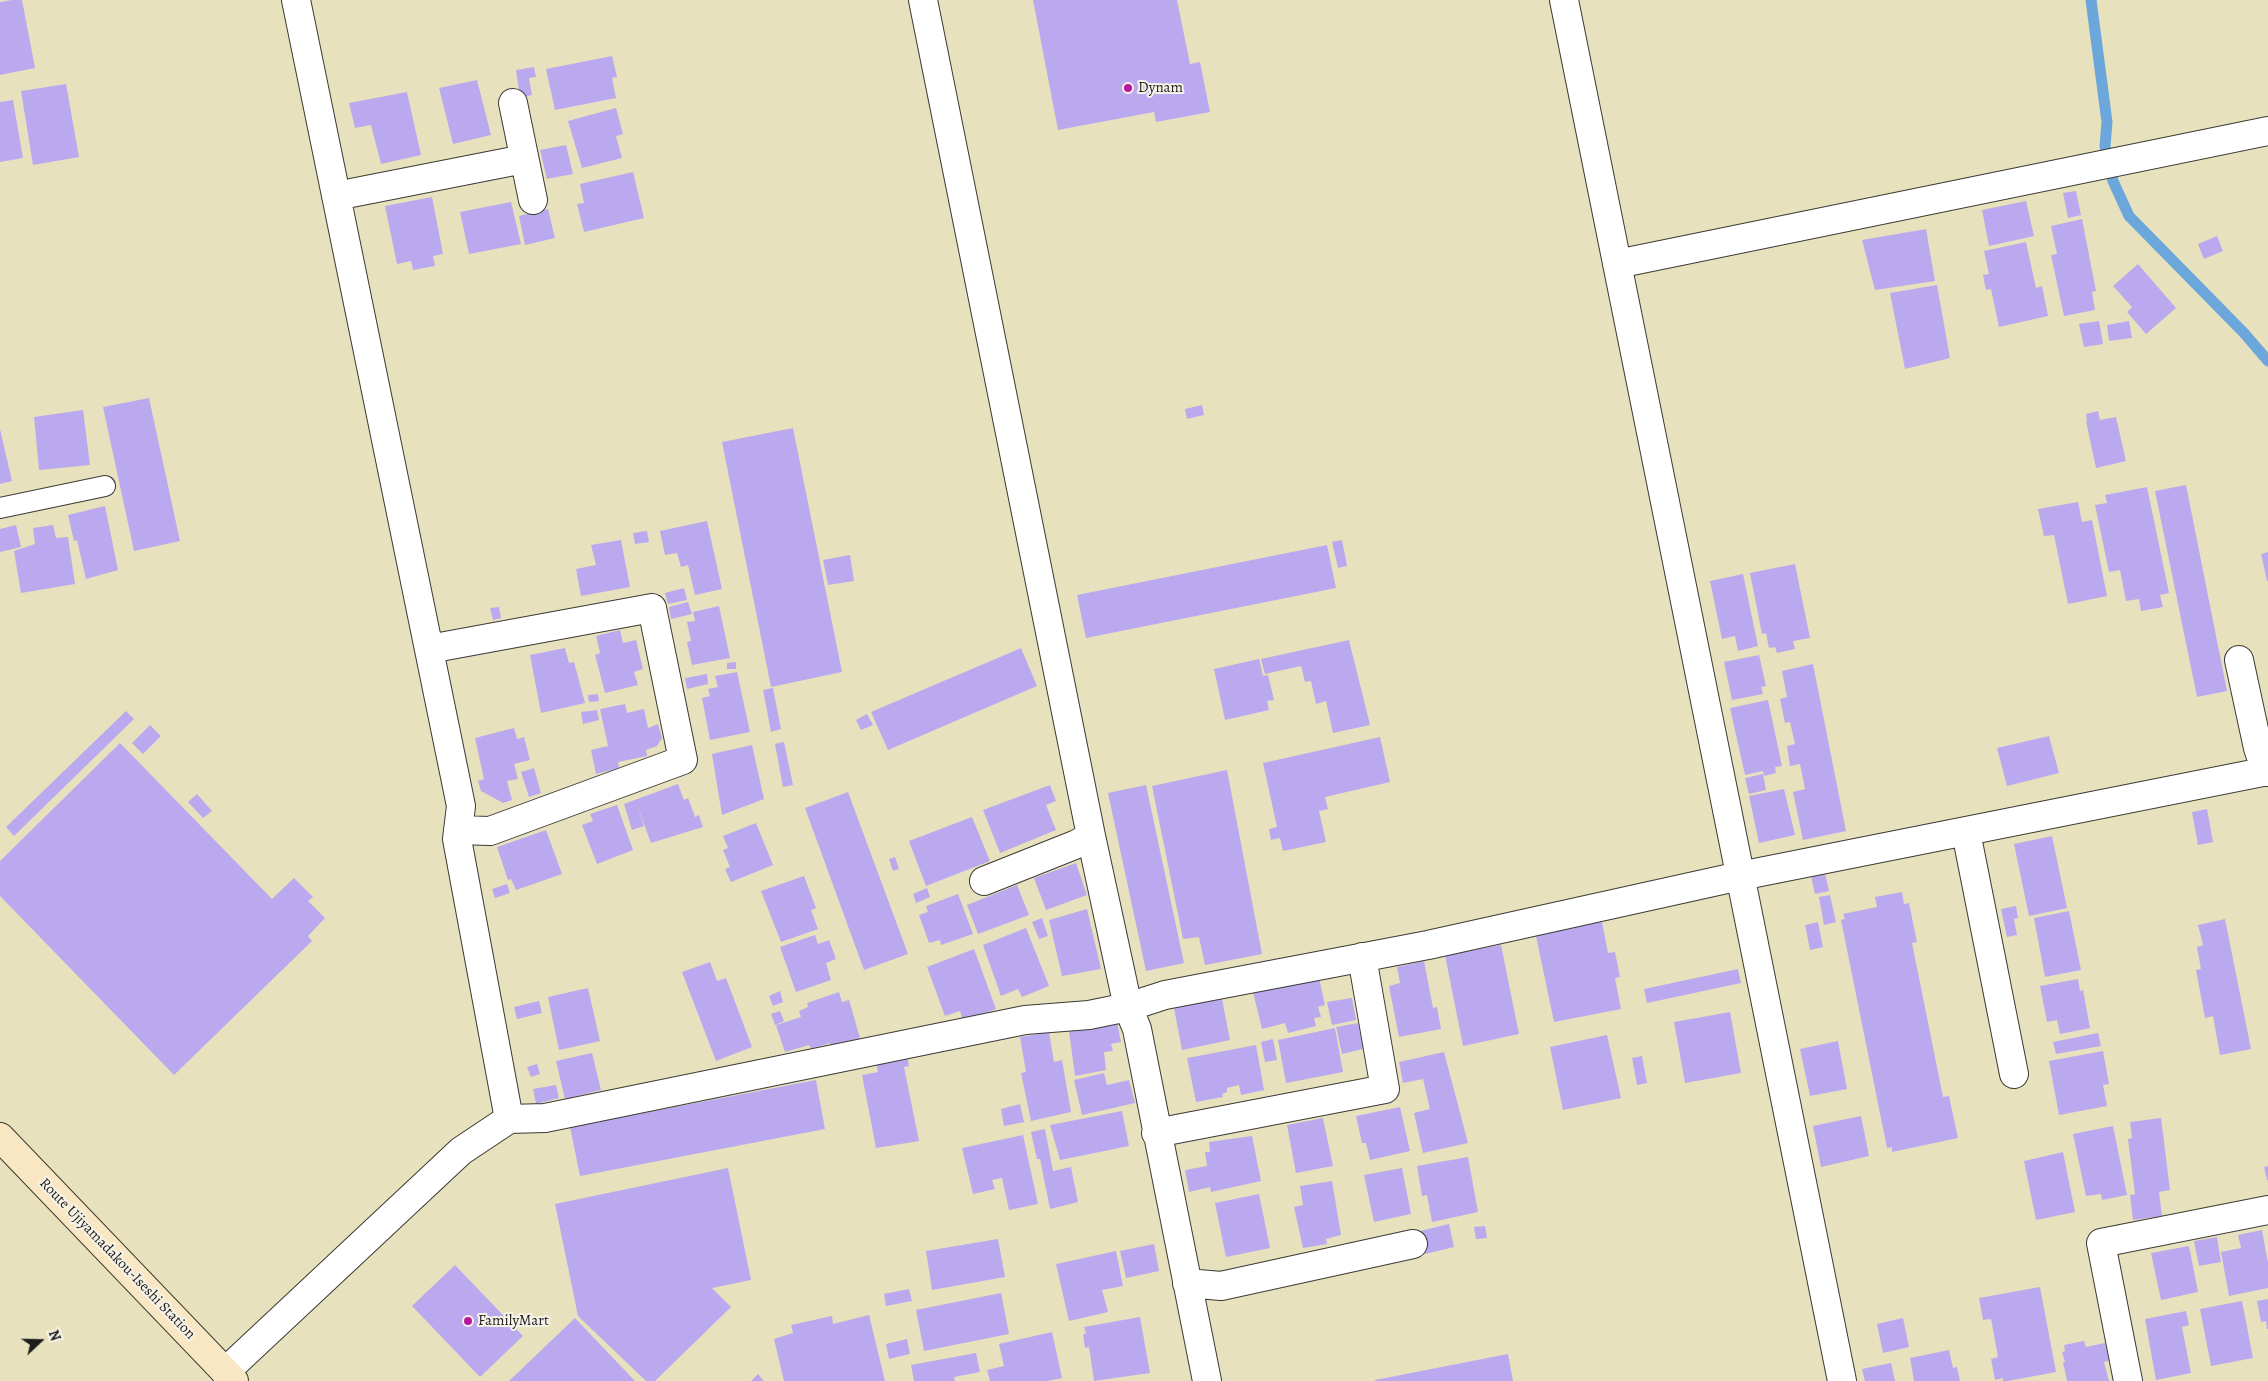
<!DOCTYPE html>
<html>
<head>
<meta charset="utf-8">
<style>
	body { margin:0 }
	#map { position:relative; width:2268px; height:1381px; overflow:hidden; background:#e8e1bd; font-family:Alegreya,serif }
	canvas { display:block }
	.north { position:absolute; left:15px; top:1316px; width:50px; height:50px; -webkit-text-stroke:4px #f7f3e8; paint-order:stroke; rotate:69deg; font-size:14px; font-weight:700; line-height:20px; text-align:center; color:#1c1c1c }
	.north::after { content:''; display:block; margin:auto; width:18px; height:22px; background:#1c1c1c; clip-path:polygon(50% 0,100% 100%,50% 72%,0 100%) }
</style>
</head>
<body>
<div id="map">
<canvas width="2268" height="1381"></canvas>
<div class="north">N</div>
</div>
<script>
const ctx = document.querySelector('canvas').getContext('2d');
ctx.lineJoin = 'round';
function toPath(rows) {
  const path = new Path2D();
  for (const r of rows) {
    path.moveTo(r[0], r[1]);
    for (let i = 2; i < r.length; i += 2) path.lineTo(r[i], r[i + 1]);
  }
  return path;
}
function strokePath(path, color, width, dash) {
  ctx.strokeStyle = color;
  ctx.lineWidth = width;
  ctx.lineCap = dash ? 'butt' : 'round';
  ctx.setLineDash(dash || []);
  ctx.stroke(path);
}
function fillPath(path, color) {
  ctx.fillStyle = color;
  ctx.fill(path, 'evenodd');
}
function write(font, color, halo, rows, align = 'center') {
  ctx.font = font + ' Alegreya,serif';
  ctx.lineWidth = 4;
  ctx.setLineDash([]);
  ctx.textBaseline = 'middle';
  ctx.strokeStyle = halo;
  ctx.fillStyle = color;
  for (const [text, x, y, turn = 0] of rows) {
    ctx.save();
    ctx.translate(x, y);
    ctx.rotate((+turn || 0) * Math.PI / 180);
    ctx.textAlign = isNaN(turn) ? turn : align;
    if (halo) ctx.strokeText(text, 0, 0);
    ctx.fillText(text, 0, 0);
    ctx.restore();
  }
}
strokePath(toPath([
	[2091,0,2107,122,2105,146,2113,181,2129,216,2244,333,2268,361]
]), '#6ca7dc', 11);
fillPath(toPath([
	[12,0,22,0,35,68,0,75,0,2],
	[1033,0,1177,0,1190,64,1200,62,1210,112,1156,122,1154,112,1058,130],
	[612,56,617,77,612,78,616,98,555,110,546,69],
	[534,67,536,77,529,78,532,95,520,98,516,70],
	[477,80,491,135,453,144,439,88],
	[66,84,79,157,33,165,21,91],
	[407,92,421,155,381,164,371,125,355,128,349,103],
	[13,100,23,158,0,162,0,102],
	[616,108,623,134,616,136,622,158,582,168,568,121],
	[566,145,573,174,547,179,540,150],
	[633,172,644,218,584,232,577,204,584,203,580,184],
	[2076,191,2081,215,2068,218,2063,193],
	[432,197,443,254,433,256,435,266,413,270,411,261,397,264,385,206],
	[2026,201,2034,236,1989,246,1982,210],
	[511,202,521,244,469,254,460,212],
	[548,209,555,238,525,245,519,216],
	[2082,219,2096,291,2092,292,2095,310,2064,316,2051,255,2057,254,2051,226],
	[1926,229,1935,281,1875,290,1862,240],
	[2217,236,2223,251,2204,259,2198,244],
	[2026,242,2036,288,2042,286,2048,316,1999,327,1991,289,1986,290,1983,275,1989,274,1984,251],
	[2138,264,2176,308,2146,334,2127,312,2132,307,2113,286],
	[1937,285,1950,358,1905,369,1890,293],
	[2099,321,2103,344,2084,347,2079,324],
	[2129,321,2132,338,2109,341,2107,325],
	[149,398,180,541,134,551,103,407],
	[1202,405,1204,415,1187,419,1185,409],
	[83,410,90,465,39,470,34,417],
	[2098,411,2100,420,2116,417,2126,461,2096,468,2086,421,2087,421,2086,414],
	[793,428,842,672,771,687,722,442],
	[0,429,12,481,0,484],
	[2186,485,2227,691,2197,697,2155,491],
	[2147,487,2169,593,2160,595,2163,607,2141,611,2139,599,2126,601,2120,570,2109,572,2095,505,2107,503,2105,495],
	[2078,502,2082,522,2092,520,2107,596,2068,604,2054,535,2044,536,2038,509],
	[105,506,118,570,86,579,77,540,74,541,68,515],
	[707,521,722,589,695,595,688,565,681,567,677,553,665,555,660,531],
	[16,525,21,547,0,552,0,529],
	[53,525,56,538,68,537,75,584,21,593,14,551,35,544,33,528],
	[647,531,649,542,635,544,633,533],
	[621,540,630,587,581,596,576,569,596,565,591,545],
	[1342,540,1347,566,1338,568,1332,542],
	[1327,545,1336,588,1086,638,1077,595],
	[2268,552,2268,581,2267,581,2261,554],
	[850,555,854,581,828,585,823,560],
	[1795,564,1810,638,1793,641,1795,649,1777,653,1775,647,1769,648,1766,633,1762,634,1750,573],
	[1743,574,1758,646,1738,651,1735,636,1722,639,1710,581],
	[684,588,687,600,668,604,665,593],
	[688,602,692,614,671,619,669,607],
	[719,606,730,658,692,665,687,642,691,641,687,622,695,621,693,612],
	[499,607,501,618,493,620,490,608],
	[620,630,623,643,636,640,643,669,634,672,638,685,605,693,595,655,600,653,596,636],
	[1349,640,1370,725,1333,733,1326,701,1316,704,1311,681,1305,682,1301,666,1265,674,1261,659],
	[565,648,569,663,574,662,585,703,541,713,530,655],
	[1021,648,1037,686,888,750,871,712],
	[1759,655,1766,686,1761,687,1763,694,1732,700,1724,662],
	[1259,659,1263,676,1268,675,1274,700,1267,701,1269,710,1225,720,1214,669],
	[736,662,736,669,727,669,727,663],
	[1813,664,1846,831,1803,840,1793,792,1805,789,1800,764,1790,766,1787,746,1795,744,1790,722,1785,723,1780,699,1787,697,1782,671],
	[737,672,750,732,710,740,702,698,710,696,708,689,718,687,715,676],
	[707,674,708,684,687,689,685,678],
	[773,688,781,729,771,732,763,690],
	[598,694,599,701,589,702,588,695],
	[1768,700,1782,766,1775,767,1776,773,1764,776,1763,771,1745,775,1730,708],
	[625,704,627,713,644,709,648,728,658,724,662,738,657,746,646,750,647,756,618,762,619,768,596,774,591,750,608,746,600,709],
	[597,710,599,720,583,724,581,712],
	[126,711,134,719,14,836,6,827],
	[867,714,873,725,861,730,856,720],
	[150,725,161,736,143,754,132,743],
	[514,728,517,739,524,737,530,760,514,764,518,779,507,781,512,800,503,803,481,791,478,781,484,779,475,738],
	[2049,736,2059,773,2007,786,1997,748],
	[1380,737,1390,782,1325,797,1328,809,1319,811,1326,842,1283,851,1280,838,1271,840,1269,829,1277,827,1263,763],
	[784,742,793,785,783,787,775,744],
	[120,743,272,899,294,878,313,897,308,901,325,918,308,936,312,941,174,1075,0,896,0,861],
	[752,745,764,799,722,815,712,754],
	[534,768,541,793,529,797,521,772],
	[1227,770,1262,954,1205,965,1199,937,1183,939,1152,786],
	[1763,774,1766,790,1749,794,1745,778],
	[678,784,684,800,688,798,695,817,699,815,703,827,651,843,637,805,644,826,632,830,624,804],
	[1050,785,1056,801,1046,805,1056,830,1000,853,983,810],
	[1146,785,1184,963,1146,971,1108,793],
	[1784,789,1795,835,1759,843,1749,796],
	[848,792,908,954,864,970,805,808],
	[197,794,212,811,203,818,188,802],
	[617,805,633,850,597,864,582,825,593,821,590,814],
	[2207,809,2213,842,2198,845,2192,812],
	[972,817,990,861,926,886,909,841],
	[756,823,773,865,731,882,725,869,730,867,723,850,728,848,723,836],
	[546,830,562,874,516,890,511,879,508,880,497,847],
	[2052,836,2067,908,2029,916,2014,844],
	[895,857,899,869,893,871,889,859],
	[1076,863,1087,895,1046,910,1034,878],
	[1825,873,1829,891,1815,894,1811,876],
	[804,876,816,908,811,910,818,929,781,942,761,891],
	[507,884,510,893,495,898,492,889],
	[1017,885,1029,915,978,934,967,905],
	[927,888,930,897,916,903,913,894],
	[1902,892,1904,904,1909,903,1917,942,1912,943,1943,1097,1949,1096,1958,1138,1892,1152,1892,1147,1887,1148,1841,920,1845,919,1843,914,1877,907,1875,897],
	[958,894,973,934,941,945,940,940,929,943,919,915,928,912,926,906],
	[1830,895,1836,922,1824,925,1819,897],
	[2016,906,2018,918,2014,919,2017,935,2007,937,2001,909],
	[1087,909,1101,969,1062,976,1049,920],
	[2069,911,2081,970,2045,977,2034,918],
	[1601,917,1608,953,1615,952,1620,977,1615,978,1621,1009,1554,1022,1535,931],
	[1042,918,1048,936,1039,939,1032,922],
	[2225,919,2251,1049,2220,1055,2213,1016,2205,1018,2196,970,2201,969,2197,947,2203,945,2198,925],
	[1818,922,1823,947,1810,950,1805,925],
	[1026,928,1049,986,1022,997,1018,989,1001,996,983,945],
	[815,935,818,944,829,940,836,959,826,963,831,980,796,992,780,947],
	[1501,945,1519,1034,1463,1046,1445,955],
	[974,949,996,1009,963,1021,960,1011,945,1016,927,967],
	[1424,961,1433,1008,1437,1007,1441,1029,1399,1037,1389,986,1400,983,1397,967],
	[710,962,717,981,726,978,752,1047,716,1061,682,972],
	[1738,969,1741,983,1647,1003,1644,989],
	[1319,978,1325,1005,1318,1007,1321,1017,1314,1018,1316,1026,1288,1033,1285,1023,1262,1029,1253,992],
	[2078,979,2080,991,2083,990,2090,1028,2060,1034,2057,1020,2047,1022,2040,986],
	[588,988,600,1041,559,1050,548,997],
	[780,991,783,1002,773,1006,769,996],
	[839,992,842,1002,849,1000,860,1038,832,1048,830,1043,811,1049,809,1045,785,1052,776,1025,801,1017,799,1011,808,1007,807,1003],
	[1352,998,1356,1020,1332,1025,1327,1002],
	[1222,999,1230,1040,1182,1050,1174,1008],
	[539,1001,542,1013,517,1019,514,1007],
	[780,1011,784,1021,775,1025,771,1014],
	[1730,1012,1741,1073,1685,1083,1674,1022],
	[1117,1022,1121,1042,1111,1044,1113,1051,1104,1052,1106,1070,1075,1076,1069,1031],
	[1358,1023,1363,1049,1342,1054,1336,1027],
	[1335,1028,1343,1072,1286,1083,1278,1040],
	[1049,1032,1054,1062,1062,1060,1071,1112,1031,1121,1021,1073,1026,1072,1020,1037],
	[2098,1033,2101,1046,2056,1054,2053,1042],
	[1607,1035,1621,1098,1563,1110,1550,1047],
	[1273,1039,1277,1060,1265,1062,1261,1042],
	[1838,1041,1847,1089,1810,1096,1800,1049],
	[1256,1045,1264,1090,1241,1095,1239,1085,1227,1088,1227,1092,1222,1094,1223,1097,1196,1102,1187,1058],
	[2103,1051,2109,1084,2103,1085,2107,1106,2059,1115,2049,1061],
	[1444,1052,1468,1143,1423,1153,1414,1113,1430,1109,1423,1079,1403,1083,1399,1062],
	[592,1053,601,1090,565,1099,556,1061],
	[907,1055,909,1066,904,1067,919,1141,876,1148,862,1075,878,1072,876,1062],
	[1642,1056,1647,1083,1637,1085,1632,1058],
	[537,1064,540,1074,531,1077,527,1067],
	[1104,1073,1107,1085,1129,1080,1135,1103,1082,1115,1074,1080],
	[816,1080,825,1129,580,1176,570,1127],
	[556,1085,559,1098,536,1104,533,1089],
	[1020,1104,1024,1122,1004,1126,1001,1109],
	[1400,1107,1410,1151,1370,1160,1366,1143,1362,1143,1356,1116],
	[1122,1111,1129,1146,1060,1160,1050,1125],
	[1861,1116,1869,1156,1821,1167,1813,1126],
	[1323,1118,1333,1166,1296,1173,1287,1125],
	[2161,1118,2170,1190,2159,1192,2162,1216,2133,1220,2130,1195,2135,1194,2128,1139,2132,1138,2130,1122],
	[2113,1126,2127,1195,2102,1200,2101,1194,2086,1196,2073,1134],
	[1045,1129,1053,1171,1071,1167,1078,1202,1050,1209,1040,1159,1037,1159,1031,1132],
	[1023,1135,1038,1204,1009,1210,1002,1178,992,1180,995,1189,973,1194,962,1148],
	[1252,1136,1261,1181,1211,1192,1210,1187,1189,1192,1185,1170,1207,1166,1205,1152,1210,1152,1209,1142],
	[2063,1152,2075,1212,2036,1220,2024,1161],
	[1468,1157,1478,1212,1432,1222,1427,1195,1422,1196,1417,1166],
	[2268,1166,2268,1180,2267,1180,2264,1167],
	[728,1168,751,1280,712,1288,731,1307,655,1381,646,1381,578,1316,555,1204],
	[1402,1168,1411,1214,1374,1222,1364,1175],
	[1332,1181,1341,1235,1326,1239,1327,1244,1303,1248,1294,1207,1303,1205,1300,1186],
	[1259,1194,1270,1248,1226,1257,1215,1203],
	[1449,1224,1454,1247,1425,1254,1420,1231],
	[1485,1226,1487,1238,1476,1239,1474,1227],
	[2262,1230,2268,1263,2268,1288,2229,1296,2221,1252,2241,1248,2238,1235],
	[2217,1237,2221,1262,2199,1266,2194,1241],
	[998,1239,1005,1277,932,1290,926,1251],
	[1154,1244,1159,1271,1126,1278,1120,1251],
	[2189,1246,2198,1292,2161,1300,2151,1253],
	[1116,1251,1123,1286,1102,1290,1108,1312,1069,1321,1056,1264],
	[455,1265,523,1336,480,1377,412,1306],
	[2040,1287,2056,1372,2008,1381,2003,1381,2003,1378,1995,1380,1991,1359,1998,1357,1991,1319,1983,1320,1979,1298],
	[909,1289,912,1301,886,1306,884,1294],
	[1001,1293,1009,1334,924,1351,916,1310],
	[2268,1299,2268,1329,2267,1329,2266,1321,2261,1322,2257,1301],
	[2242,1301,2253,1358,2211,1366,2200,1309],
	[2186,1311,2189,1325,2182,1327,2191,1373,2156,1380,2145,1319],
	[869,1315,885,1381,784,1381,774,1339,793,1333,791,1325,832,1316,833,1324],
	[1140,1317,1150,1373,1094,1381,1089,1347,1085,1348,1083,1334,1086,1334,1084,1327],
	[575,1318,635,1381,509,1381],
	[1903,1318,1909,1347,1883,1353,1877,1324],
	[1052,1332,1062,1378,1047,1381,990,1381,987,1370,1004,1366,999,1344],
	[907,1339,910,1354,889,1359,886,1344],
	[2084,1341,2086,1347,2105,1343,2109,1361,2104,1362,2109,1381,2067,1381,2063,1362,2065,1362,2062,1352,2065,1351,2064,1345],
	[1949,1350,1953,1368,1957,1367,1960,1381,1914,1381,1910,1358],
	[976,1353,980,1372,954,1377,955,1381,914,1381,911,1365],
	[1508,1354,1513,1381,1375,1381,1375,1380],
	[1891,1363,1895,1381,1865,1381,1862,1369],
	[758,1374,764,1381,751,1381]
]), '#bba9ef');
const lane = toPath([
	[0,508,105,486]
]);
const street = toPath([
	[296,0,461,806,457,839,509,1119],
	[923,0,1091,836,1128,1007,1137,1029,1207,1381],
	[1564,0,1842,1381],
	[513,103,533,200],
	[336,196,524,159],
	[1617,264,2268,131],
	[429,649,652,608,683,760,490,831,458,830],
	[2239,660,2258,748,2266,772],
	[1966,832,2014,1074],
	[984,881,1077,844,1091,836],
	[1156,1133,1385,1089,1362,957],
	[1187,1283,1221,1286,1413,1244],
	[225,1372,461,1151,509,1119,545,1118,1025,1020,1089,1015,1128,1007,1165,995,1428,945,1740,876,2268,771],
	[2128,1381,2101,1243,2268,1210]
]);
const secondary = toPath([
	[0,1137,234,1381]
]);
strokePath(lane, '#3b3a34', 22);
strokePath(street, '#3b3a34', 30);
strokePath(secondary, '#3b3a34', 30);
strokePath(lane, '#fff', 20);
strokePath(street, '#fff', 28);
strokePath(secondary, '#f9e7c3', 28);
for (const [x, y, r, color] of [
	[1128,88,5,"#b5179e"],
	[468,1321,5,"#b5179e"]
]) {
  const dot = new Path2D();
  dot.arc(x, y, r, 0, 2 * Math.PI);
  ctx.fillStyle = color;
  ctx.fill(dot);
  strokePath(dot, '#f7f3e8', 2);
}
write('15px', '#1c1c1c', '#f7f3e8', [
	["Dynam",1138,88],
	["FamilyMart",478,1321]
], 'left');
write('15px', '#1c1c1c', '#f7f3e8', [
	["Route Ujiyamadakou-Iseshi Station",117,1259,46]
]);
</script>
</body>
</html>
